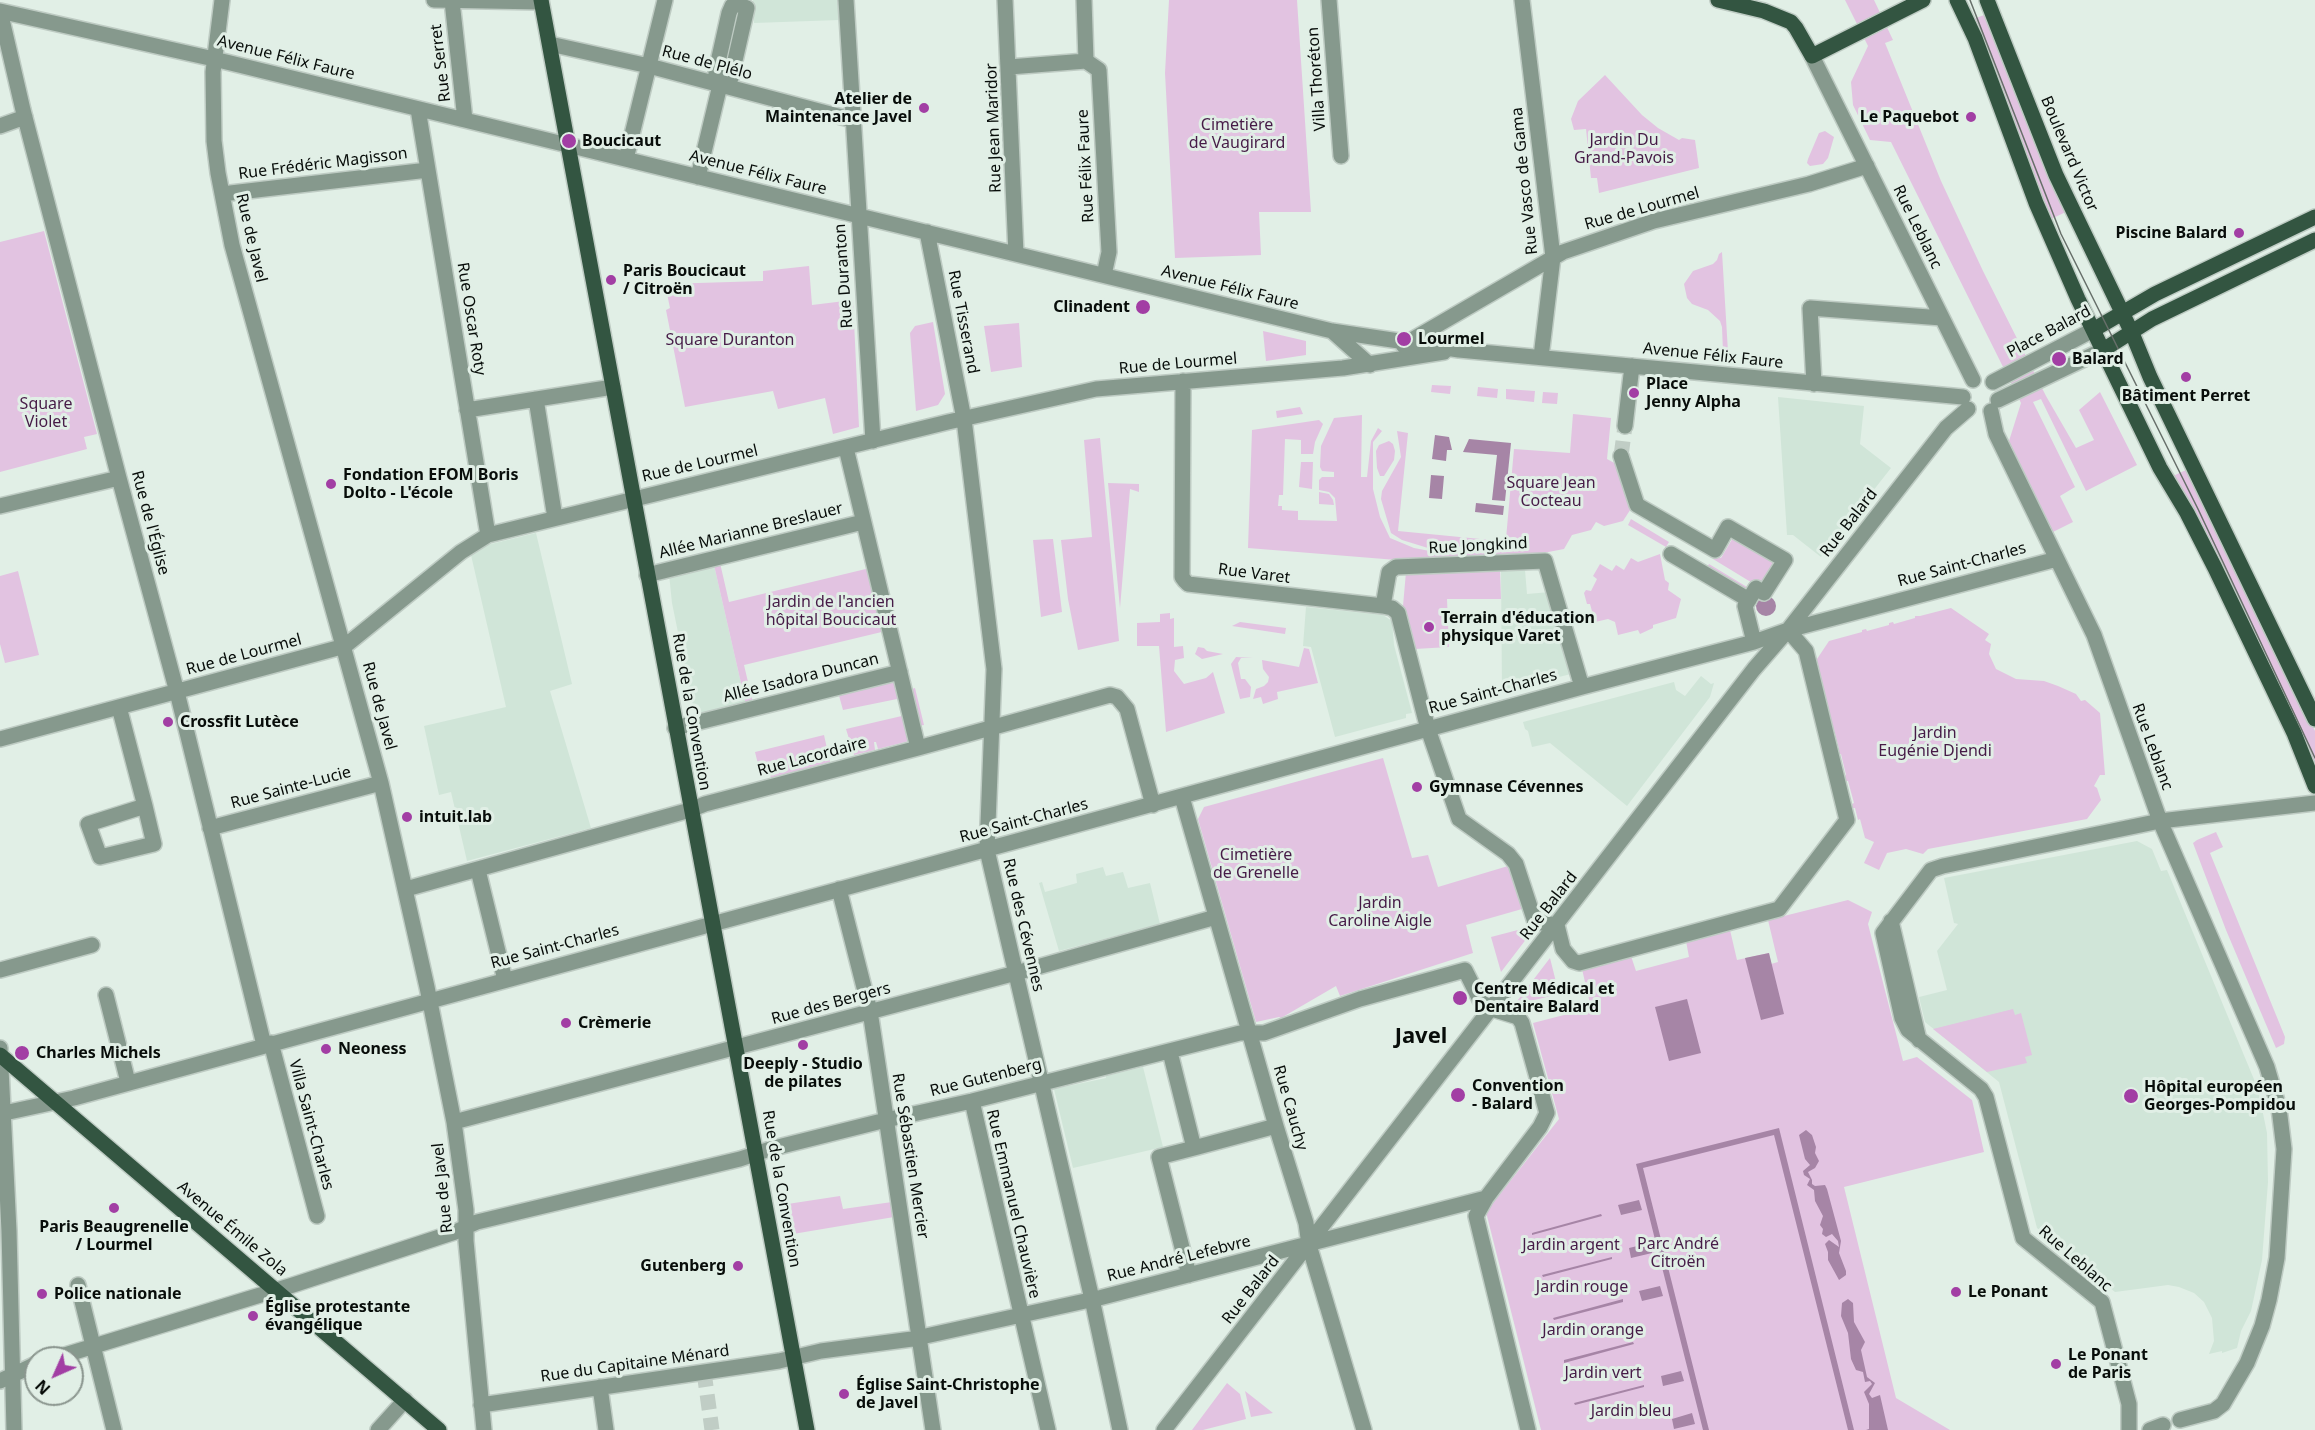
<!DOCTYPE html>
<html>
<head>
<meta charset="utf-8">
<style>
	body { margin:0 }
	#map { position:relative; width:2315px; height:1430px; overflow:hidden; background:#e1efe6; font-family:"Noto Sans",sans-serif }
	canvas { display:block }
	.north { position:absolute; left:24px; top:1346px; width:60px; height:60px; box-sizing:border-box; background:#e1efe6; border:2px solid #8a958e; border-radius:50%; rotate:225deg; font-size:16px; font-weight:700; line-height:24px; text-align:center; color:#080d0a }
	.north::after { content:''; display:block; margin:auto; width:21px; height:27px; background:#a23ea4; clip-path:polygon(50% 0,100% 100%,50% 72%,0 100%) }
</style>
</head>
<body>
<div id="map">
<canvas width="2315" height="1430"></canvas>
<div class="north">N</div>
</div>
<script>
const ctx = document.querySelector('canvas').getContext('2d');
ctx.lineJoin = 'round';
function fillPath(path, color) {
  ctx.fillStyle = color;
  ctx.fill(path, 'evenodd');
}
function toPath(rows) {
  const path = new Path2D();
  for (const r of rows) {
    if (r.length === 3) {
      path.moveTo(r[0] + r[2], r[1]);
      path.arc(r[0], r[1], r[2], 0, 2 * Math.PI);
      continue;
    }
    path.moveTo(r[0], r[1]);
    for (let i = 2; i < r.length; i += 2) path.lineTo(r[i], r[i + 1]);
  }
  return path;
}
function strokePath(path, color, width, dash) {
  ctx.strokeStyle = color;
  ctx.lineWidth = width;
  ctx.lineCap = dash ? 'butt' : 'round';
  ctx.setLineDash(dash || []);
  ctx.stroke(path);
}
function write(font, color, halo, rows, align = 'center') {
  ctx.font = font + ' "Noto Sans",sans-serif';
  ctx.lineWidth = 6;
  ctx.setLineDash([]);
  ctx.textBaseline = 'middle';
  ctx.strokeStyle = halo;
  ctx.fillStyle = color;
  for (const [text, x, y, turn = 0] of rows) {
    ctx.save();
    ctx.translate(x, y);
    ctx.rotate((+turn || 0) * Math.PI / 180);
    ctx.textAlign = isNaN(turn) ? turn : align;
    if (halo) ctx.strokeText(text, 0, 0);
    ctx.fillText(text, 0, 0);
    ctx.restore();
  }
}
fillPath(toPath([
	[753,0,837,0,839,20,754,23],
	[1778,397,1864,406,1860,444,1891,468,1821,557,1793,535,1787,535],
	[536,533,572,684,550,691,591,828,467,861,451,792,439,795,424,726,506,707,471,555,487,545],
	[714,565,746,705,695,716,672,603,669,574],
	[1501,570,1525,570,1527,594,1550,592,1571,674,1502,691],
	[1306,607,1383,615,1392,621,1394,645,1412,713,1406,714,1406,718,1335,737,1311,647,1303,646],
	[1701,676,1711,684,1714,683,1710,697,1627,806,1550,743,1532,747,1528,731,1525,729,1523,722,1674,682,1676,690,1685,696],
	[2137,841,2152,849,2161,871,2167,870,2258,1089,2267,1133,2268,1182,2262,1260,2251,1311,2241,1331,2237,1348,2222,1353,2222,1351,2209,1354,2214,1341,2212,1318,2204,1302,2194,1293,2179,1287,2168,1285,2115,1292,2037,1228,1999,1082,1925,1022,1919,997,1947,990,1937,951,1958,924,1954,923,1944,878],
	[1103,867,1106,876,1123,872,1128,888,1150,883,1160,924,1059,951,1039,883,1042,882,1045,892,1077,883,1076,874],
	[1143,1067,1163,1147,1073,1168,1054,1089,1106,1078,1106,1076]
]), '#d0e5d8');
fillPath(toPath([
	[1169,0,1297,0,1311,212,1259,212,1261,255,1175,258,1165,73],
	[1845,0,1874,0,1893,40,1885,43,1941,181,1983,271,2046,396,2076,448,2094,440,2079,410,2100,392,2137,465,2086,491,2041,399,2033,402,2075,487,2060,496,2073,522,2053,532,2009,441,2021,403,1891,142,1870,140,1853,105,1851,82,1868,46],
	[1987,14,2068,211,2051,219,1973,19],
	[1605,75,1642,115,1658,128,1679,140,1682,138,1695,140,1699,168,1599,193,1597,178,1591,178,1586,129,1574,130,1571,119,1578,101],
	[1825,131,1834,137,1828,158,1823,164,1810,166,1807,163,1808,159,1819,133],
	[44,231,97,434,84,437,87,449,0,472,0,242],
	[1722,252,1728,352,1723,352,1722,327,1720,321,1708,310,1692,304,1687,298,1684,284,1693,271,1713,264,1717,260,1719,254],
	[809,266,812,305,853,300,859,427,833,434,825,398,778,409,773,391,685,407,666,310,670,308,665,284,763,281,763,271],
	[933,322,945,394,938,405,916,411,910,333,915,326],
	[1019,323,1022,367,991,372,984,326],
	[1263,331,1306,341,1306,355,1266,361],
	[1432,385,1451,386,1450,394,1431,392],
	[1478,387,1498,389,1497,398,1477,396],
	[1506,389,1535,391,1534,402,1506,399],
	[1543,392,1558,393,1557,404,1542,403],
	[1300,407,1303,414,1277,418,1276,411],
	[1573,414,1611,418,1607,459,1618,465,1634,504,1623,521,1604,526,1596,522,1591,530,1572,535,1564,549,1543,553,1409,561,1248,548,1252,430,1319,420,1323,424,1315,442,1313,454,1301,454,1301,440,1285,439,1283,495,1279,495,1278,506,1282,506,1282,510,1298,511,1298,520,1337,521,1335,498,1329,492,1319,490,1319,480,1322,477,1334,477,1334,472,1322,471,1320,467,1321,446,1334,418,1362,415,1361,477,1367,477,1371,441,1378,428,1382,431,1373,442,1373,489,1380,517,1390,538,1414,548,1435,552,1505,550,1514,449,1570,453],
	[1397,431,1408,433,1398,531,1501,541,1501,545,1428,548,1402,540,1391,533,1381,499,1382,491,1401,457],
	[1100,438,1119,641,1078,650,1068,599,1061,540,1092,537,1084,440],
	[1389,441,1393,444,1395,451,1394,460,1384,476,1380,476,1377,468,1376,451,1379,445],
	[1301,462,1313,462,1312,489,1299,487],
	[2188,469,2315,731,2315,766,2295,719,2171,477],
	[1108,483,1139,484,1139,492,1130,489,1120,608],
	[1319,492,1329,494,1333,500,1334,505,1319,504],
	[1631,519,1669,542,1666,547,1628,525],
	[1734,536,1775,560,1759,587,1713,559,1715,555,1721,558],
	[1053,539,1062,612,1041,617,1033,540],
	[1660,554,1665,580,1669,583,1668,590,1681,599,1676,618,1653,625,1653,628,1640,634,1638,630,1618,635,1615,622,1608,619,1595,622,1590,604,1587,604,1584,593,1586,590,1591,591,1597,579,1593,576,1600,564,1612,571,1616,565,1624,570,1631,558,1638,562],
	[720,563,729,602,874,567,890,630,744,665,753,703,746,705,714,565],
	[1709,564,1747,587,1744,592,1706,569],
	[1500,568,1501,599,1447,599,1449,647,1415,649,1403,606,1406,572],
	[18,571,39,655,5,663,0,644,0,576],
	[1951,608,1989,634,1985,640,1991,644,1989,654,1996,669,2016,679,2044,681,2058,686,2076,694,2081,701,2085,700,2100,713,2105,775,2100,775,2094,786,2097,788,2101,800,2087,819,1928,849,1923,854,1906,849,1887,853,1879,870,1864,863,1874,842,1865,838,1860,819,1858,820,1855,808,1853,808,1852,804,1854,803,1848,781,1846,781,1844,776,1846,775,1841,754,1838,754,1837,750,1839,749,1834,729,1832,729,1830,723,1832,723,1815,662,1829,641,1862,632,1862,630,1866,629,1867,631,1889,625,1889,623,1893,622,1894,624,1915,618,1915,616,1920,616],
	[1170,613,1170,619,1174,618,1174,647,1183,646,1184,658,1175,660,1174,671,1184,684,1206,678,1213,672,1225,713,1166,732,1159,646,1137,646,1137,623,1160,622,1160,614],
	[1240,622,1286,628,1285,634,1232,626],
	[1198,647,1204,648,1207,651,1223,654,1202,659,1195,654],
	[1304,648,1309,649,1318,683,1277,692,1278,699,1263,704,1261,697,1253,699,1256,689,1264,686,1268,682,1269,677,1263,669,1262,660,1299,667],
	[1236,657,1253,658,1241,658,1238,663,1241,679,1245,679,1251,687,1250,697,1240,699,1231,664],
	[897,678,902,698,843,710,838,692],
	[915,688,924,725,917,726,908,690],
	[906,715,909,741,878,749,876,742,874,742,875,750,854,755,846,729],
	[824,735,830,762,771,778,767,762,758,764,755,752],
	[1383,758,1412,858,1428,855,1438,887,1508,866,1522,909,1466,925,1473,953,1340,996,1336,986,1281,1018,1279,1017,1256,1022,1198,819,1204,807],
	[2216,832,2223,847,2210,853,2285,1037,2284,1044,2276,1048,2226,930,2193,843,2197,840],
	[1848,900,1872,912,1868,924,1903,1061,1917,1057,1972,1100,1984,1152,1844,1187,1896,1398,1950,1430,1541,1430,1486,1212,1559,1119,1533,1023,1591,1008,1582,969,1631,956,1636,971,1689,957,1686,941,1730,930,1737,960,1769,953,1771,964,1778,962,1768,920],
	[1537,925,1501,972,1491,937],
	[1550,958,1559,994,1514,1005],
	[2013,1009,2015,1015,2021,1013,2032,1055,2025,1057,2027,1063,1987,1072,1933,1029],
	[840,1196,843,1209,892,1202,894,1217,787,1235,781,1205],
	[1227,1383,1240,1394,1246,1419,1203,1430,1192,1430],
	[1245,1391,1273,1413,1251,1417]
]), '#e2c3e1');
fillPath(toPath([
	[1435,435,1449,437,1452,450,1447,450,1446,461,1432,459],
	[1469,439,1511,443,1505,501,1492,500,1497,455,1463,452],
	[1431,475,1444,476,1442,499,1429,498],
	[1476,503,1504,506,1503,515,1475,512],
	[1766,606,10],
	[1769,953,1784,1014,1761,1020,1745,958],
	[1687,999,1701,1053,1669,1061,1655,1007],
	[1779,1128,1854,1430,1848,1430,1774,1135,1643,1168,1709,1430,1703,1430,1636,1164],
	[1806,1130,1812,1135,1816,1147,1815,1153,1819,1161,1815,1168,1808,1172,1812,1180,1812,1184,1815,1186,1825,1185,1827,1189,1841,1241,1839,1253,1846,1271,1846,1275,1839,1280,1828,1260,1828,1252,1825,1244,1829,1240,1839,1247,1838,1241,1832,1234,1826,1237,1822,1234,1823,1229,1820,1225,1823,1216,1815,1201,1814,1190,1807,1185,1810,1179,1804,1175,1803,1171,1810,1165,1805,1159,1799,1135],
	[1639,1200,1642,1210,1621,1215,1618,1205],
	[1601,1214,1602,1216,1532,1235,1532,1233],
	[1650,1243,1652,1253,1631,1258,1629,1248],
	[1612,1257,1612,1259,1543,1277,1542,1275],
	[1660,1286,1663,1296,1642,1301,1639,1291],
	[1623,1299,1623,1302,1554,1320,1553,1318],
	[1848,1299,1853,1303,1854,1322,1865,1342,1861,1350,1867,1377,1875,1383,1869,1394,1872,1398,1880,1395,1888,1430,1866,1430,1869,1429,1869,1404,1864,1392,1872,1384,1870,1381,1865,1382,1863,1372,1856,1370,1851,1359,1848,1333,1841,1316,1842,1303],
	[1633,1342,1634,1344,1564,1363,1564,1360],
	[1681,1371,1684,1381,1663,1386,1661,1376],
	[1644,1385,1644,1387,1575,1405,1574,1403],
	[1692,1413,1695,1424,1674,1429,1672,1419]
]), '#a685a6');
strokePath(toPath([
	[1621,456,1625,426],
	[704,1372,712,1430]
]), '#c0cdc5', 15, [15, 8]);
const minor = toPath([
	[222,0,213,72,214,141,218,173,232,245,381,783,427,987,454,1122,466,1210,466,1241,484,1430],
	[434,0,541,2],
	[846,0,873,441],
	[1005,0,1016,254],
	[1084,0,1086,61],
	[1329,0,1341,156],
	[1522,0,1553,257,1541,357],
	[452,1,465,120],
	[737,4,747,8,731,78,720,85,716,75,716,71,729,13,732,6,737,4],
	[550,44,649,66,853,120],
	[1812,56,1973,380],
	[1086,61,1099,70,1109,252,1104,275],
	[1009,67,1086,61],
	[418,109,488,535],
	[0,126,25,117],
	[626,159,665,0],
	[698,177,720,85],
	[222,194,428,170],
	[927,232,964,419,994,669,987,850,1092,1299,1120,1430],
	[1332,331,1370,365],
	[1403,345,1563,252,1654,221,1809,184,1867,166],
	[1183,381,1182,577,1185,581,1188,584,1383,606,1392,608,1398,613,1428,729,1459,819,1508,854,1516,864,1535,922,1557,925,1563,949,1573,961,1579,963,1779,909,1847,820,1806,651,1788,630],
	[1993,382,2093,330],
	[1814,384,1810,308,1942,318],
	[536,399,555,518],
	[1998,400,2103,350],
	[467,410,613,387],
	[1991,411,1996,434,2094,635,2160,821,2267,1067,2279,1108,2284,1149,2277,1258,2269,1300,2262,1326,2247,1363,2223,1404,2214,1411,2180,1420],
	[1625,426,1632,366],
	[846,448,918,748],
	[1621,456,1637,505,1715,550,1728,527,1785,560,1764,593,1756,588,1745,606,1754,642],
	[0,506,119,478],
	[1671,554,1749,600],
	[647,575,863,522],
	[1383,606,1389,572,1396,567,1545,561,1582,687],
	[119,707,145,806,88,824,100,857,154,844,145,806],
	[675,728,900,672],
	[0,739,345,646,461,552,488,535,948,422,1096,389,1343,368,1444,352],
	[1182,797,1276,1126,1306,1223,1309,1245,1364,1430],
	[210,828,381,783],
	[478,870,505,980],
	[406,889,690,810,705,804,918,748,1110,695,1117,697,1127,709,1153,805],
	[839,889,870,1011,933,1430],
	[1891,921,1919,1040],
	[0,970,92,945],
	[106,995,128,1082],
	[271,1043,317,1216],
	[264,1045,177,692,119,478,23,110,0,11,214,59,1332,331,1459,350,1963,397],
	[0,1048,9,1231,14,1430],
	[1170,1052,1194,1148,1159,1157,1189,1275],
	[972,1101,1048,1430],
	[0,1114,74,1098,1582,687,1754,642,1788,630,2057,559],
	[454,1122,1016,973,1216,917],
	[1194,1148,1276,1126],
	[78,1285,114,1430],
	[55,1358,293,1285,455,1232,477,1222,740,1159,770,1149,886,1120,972,1101,1240,1033,1264,1033,1360,999,1465,970,1481,1002,1492,1009,1518,1017,1522,1023,1547,1113,1540,1127,1486,1198,1476,1216,1528,1430],
	[0,1381,36,1364],
	[600,1387,606,1430],
	[481,1405,779,1361,821,1351,912,1339,1099,1298,1486,1198],
	[378,1430,405,1400],
	[1164,1430,1754,669,1788,630,1946,428,1968,409],
	[2129,1430,2129,1404,2102,1302,2023,1238,1986,1097,1981,1089,1908,1030,1902,1018,1883,933,1931,870,1943,866,2160,821,2315,803],
	[2150,1430,2163,1425]
]);
const major = toPath([
	[541,0,807,1430],
	[1718,0,1764,11,1791,22,1796,28,1812,56,1923,0],
	[1957,0,1975,38,2036,203,2078,299,2160,468,2187,513,2215,568,2294,733,2315,786],
	[1987,0,2056,175,2132,333,2150,377,2315,719],
	[2093,330,2155,294,2315,217],
	[2103,350,2152,319,2315,240],
	[0,1055,439,1430]
]);
strokePath(minor, '#becbc3', 18);
strokePath(major, '#becbc3', 18);
strokePath(minor, '#86998d', 15);
strokePath(major, '#335541', 15);
strokePath(toPath([
	[1970,0,2061,234,2198,509,2315,758]
]), '#676f6a', 1.5);
for (const [x, y, r, color] of [
	[924,108,6,"#a23ea4"],
	[1971,117,6,"#a23ea4"],
	[569,141,8,"#a23ea4"],
	[2239,233,6,"#a23ea4"],
	[611,280,6,"#a23ea4"],
	[1143,307,8,"#a23ea4"],
	[1404,339,8,"#a23ea4"],
	[2059,359,8,"#a23ea4"],
	[2186,377,6,"#a23ea4"],
	[1634,393,6,"#a23ea4"],
	[331,484,6,"#a23ea4"],
	[1429,627,6,"#a23ea4"],
	[168,722,6,"#a23ea4"],
	[1417,787,6,"#a23ea4"],
	[407,817,6,"#a23ea4"],
	[1460,998,8,"#a23ea4"],
	[566,1023,6,"#a23ea4"],
	[803,1045,6,"#a23ea4"],
	[326,1049,6,"#a23ea4"],
	[22,1053,8,"#a23ea4"],
	[1458,1095,8,"#a23ea4"],
	[2131,1096,8,"#a23ea4"],
	[114,1208,6,"#a23ea4"],
	[738,1266,6,"#a23ea4"],
	[1956,1292,6,"#a23ea4"],
	[42,1294,6,"#a23ea4"],
	[253,1316,6,"#a23ea4"],
	[2056,1364,6,"#a23ea4"],
	[844,1394,6,"#a23ea4"]
]) {
  const dot = new Path2D();
  dot.arc(x, y, r, 0, 2 * Math.PI);
  ctx.fillStyle = color;
  ctx.fill(dot);
  strokePath(dot, '#e1efe6', 2);
}
write('16px', '#080d0a', '#e1efe6', [
	["Avenue Félix Faure",286,58,14],
	["Rue Serret",441,63,-97],
	["Rue de Plélo",707,63,15],
	["Villa Thoréton",1317,79,-94],
	["Rue Jean Maridor",994,128,-92],
	["Boulevard Victor",2069,154,67],
	["Rue Frédéric Magisson",323,164,-7],
	["Rue Félix Faure",1086,166,-93],
	["Avenue Félix Faure",758,173,14],
	["Rue Vasco de Gama",1525,181,-96],
	["Rue de Lourmel",1642,209,-16],
	["Rue Leblanc",1917,227,64],
	["Rue de Javel",251,238,77],
	["Rue Duranton",844,276,-94],
	["Avenue Félix Faure",1230,288,14],
	["Rue Oscar Roty",471,319,81],
	["Rue Tisserand",963,322,79],
	["Place Balard",2049,332,-28],
	["Avenue Félix Faure",1713,356,6],
	["Rue de Lourmel",1178,364,-5],
	["Rue de Lourmel",700,464,-13],
	["Rue de l'Église",150,523,75],
	["Rue Balard",1849,523,-52],
	["Allée Marianne Breslauer",751,531,-14],
	["Rue Jongkind",1478,546,-3],
	["Rue Saint-Charles",1962,565,-15],
	["Rue Varet",1254,574,7],
	["Rue de Lourmel",244,655,-15],
	["Allée Isadora Duncan",801,678,-14],
	["Rue Saint-Charles",1493,692,-15],
	["Rue de Javel",379,706,75],
	["Rue de la Convention",691,712,80],
	["Rue Leblanc",2152,747,70],
	["Rue Lacordaire",812,757,-15],
	["Rue Sainte-Lucie",291,788,-15],
	["Rue Saint-Charles",1024,821,-15],
	["Rue Balard",1549,906,-52],
	["Rue des Cévennes",1023,925,77],
	["Rue Saint-Charles",555,947,-15],
	["Rue des Bergers",831,1004,-15],
	["Rue Gutenberg",986,1078,-14],
	["Rue Cauchy",1290,1108,74],
	["Villa Saint-Charles",311,1125,75],
	["Rue Sébastien Mercier",910,1156,81],
	["Rue de Javel",443,1188,-96],
	["Rue de la Convention",781,1189,80],
	["Rue Emmanuel Chauvière",1013,1204,77],
	["Avenue Émile Zola",232,1229,40],
	["Rue André Lefebvre",1179,1259,-14],
	["Rue Leblanc",2075,1259,41],
	["Rue Balard",1251,1290,-52],
	["Rue du Capitaine Ménard",635,1364,-8]
]);
write('bold 16px', '#080d0a', '#e1efe6', [
	["Atelier de",912,99,"right"],
	["Maintenance Javel",912,117,"right"],
	["Le Paquebot",1959,117,"right"],
	["Boucicaut",582,141],
	["Piscine Balard",2227,233,"right"],
	["Paris Boucicaut",623,271],
	["/ Citroën",623,289],
	["Clinadent",1130,307,"right"],
	["Lourmel",1418,339],
	["Balard",2072,359],
	["Place",1646,384],
	["Jenny Alpha",1646,402],
	["Bâtiment Perret",2186,396,"center"],
	["Fondation EFOM Boris",343,475],
	["Dolto - L'école",343,493],
	["Terrain d'éducation",1441,618],
	["physique Varet",1441,636],
	["Crossfit Lutèce",180,722],
	["Gymnase Cévennes",1429,787],
	["intuit.lab",419,817],
	["Centre Médical et",1474,989],
	["Dentaire Balard",1474,1007],
	["Crèmerie",578,1023],
	["Neoness",338,1049],
	["Charles Michels",36,1053],
	["Deeply - Studio",803,1064,"center"],
	["de pilates",803,1082,"center"],
	["Convention",1472,1086],
	["- Balard",1472,1104],
	["Hôpital européen",2144,1087],
	["Georges-Pompidou",2144,1105],
	["Paris Beaugrenelle",114,1227,"center"],
	["/ Lourmel",114,1245,"center"],
	["Gutenberg",726,1266,"right"],
	["Le Ponant",1968,1292],
	["Police nationale",54,1294],
	["Église protestante",265,1307],
	["évangélique",265,1325],
	["Le Ponant",2068,1355],
	["de Paris",2068,1373],
	["Église Saint-Christophe",856,1385],
	["de Javel",856,1403]
], 'left');
write('16px', '#461b47', '#e1efe6', [
	["Cimetière",1237,125],
	["de Vaugirard",1237,143],
	["Jardin Du",1624,140],
	["Grand-Pavois",1624,158],
	["Square Duranton",730,340],
	["Square",46,404],
	["Violet",46,422],
	["Square Jean",1551,483],
	["Cocteau",1551,501],
	["Jardin de l'ancien",831,602],
	["hôpital Boucicaut",831,620],
	["Jardin",1935,733],
	["Eugénie Djendi",1935,751],
	["Cimetière",1256,855],
	["de Grenelle",1256,873],
	["Jardin",1380,903],
	["Caroline Aigle",1380,921],
	["Parc André",1678,1244],
	["Citroën",1678,1262],
	["Jardin argent",1571,1245],
	["Jardin rouge",1582,1287],
	["Jardin orange",1593,1330],
	["Jardin vert",1603,1373],
	["Jardin bleu",1631,1411]
]);
write('bold 22px', '#080d0a', '#e1efe6', [
	["Javel",1421,1037]
]);
</script>
</body>
</html>
